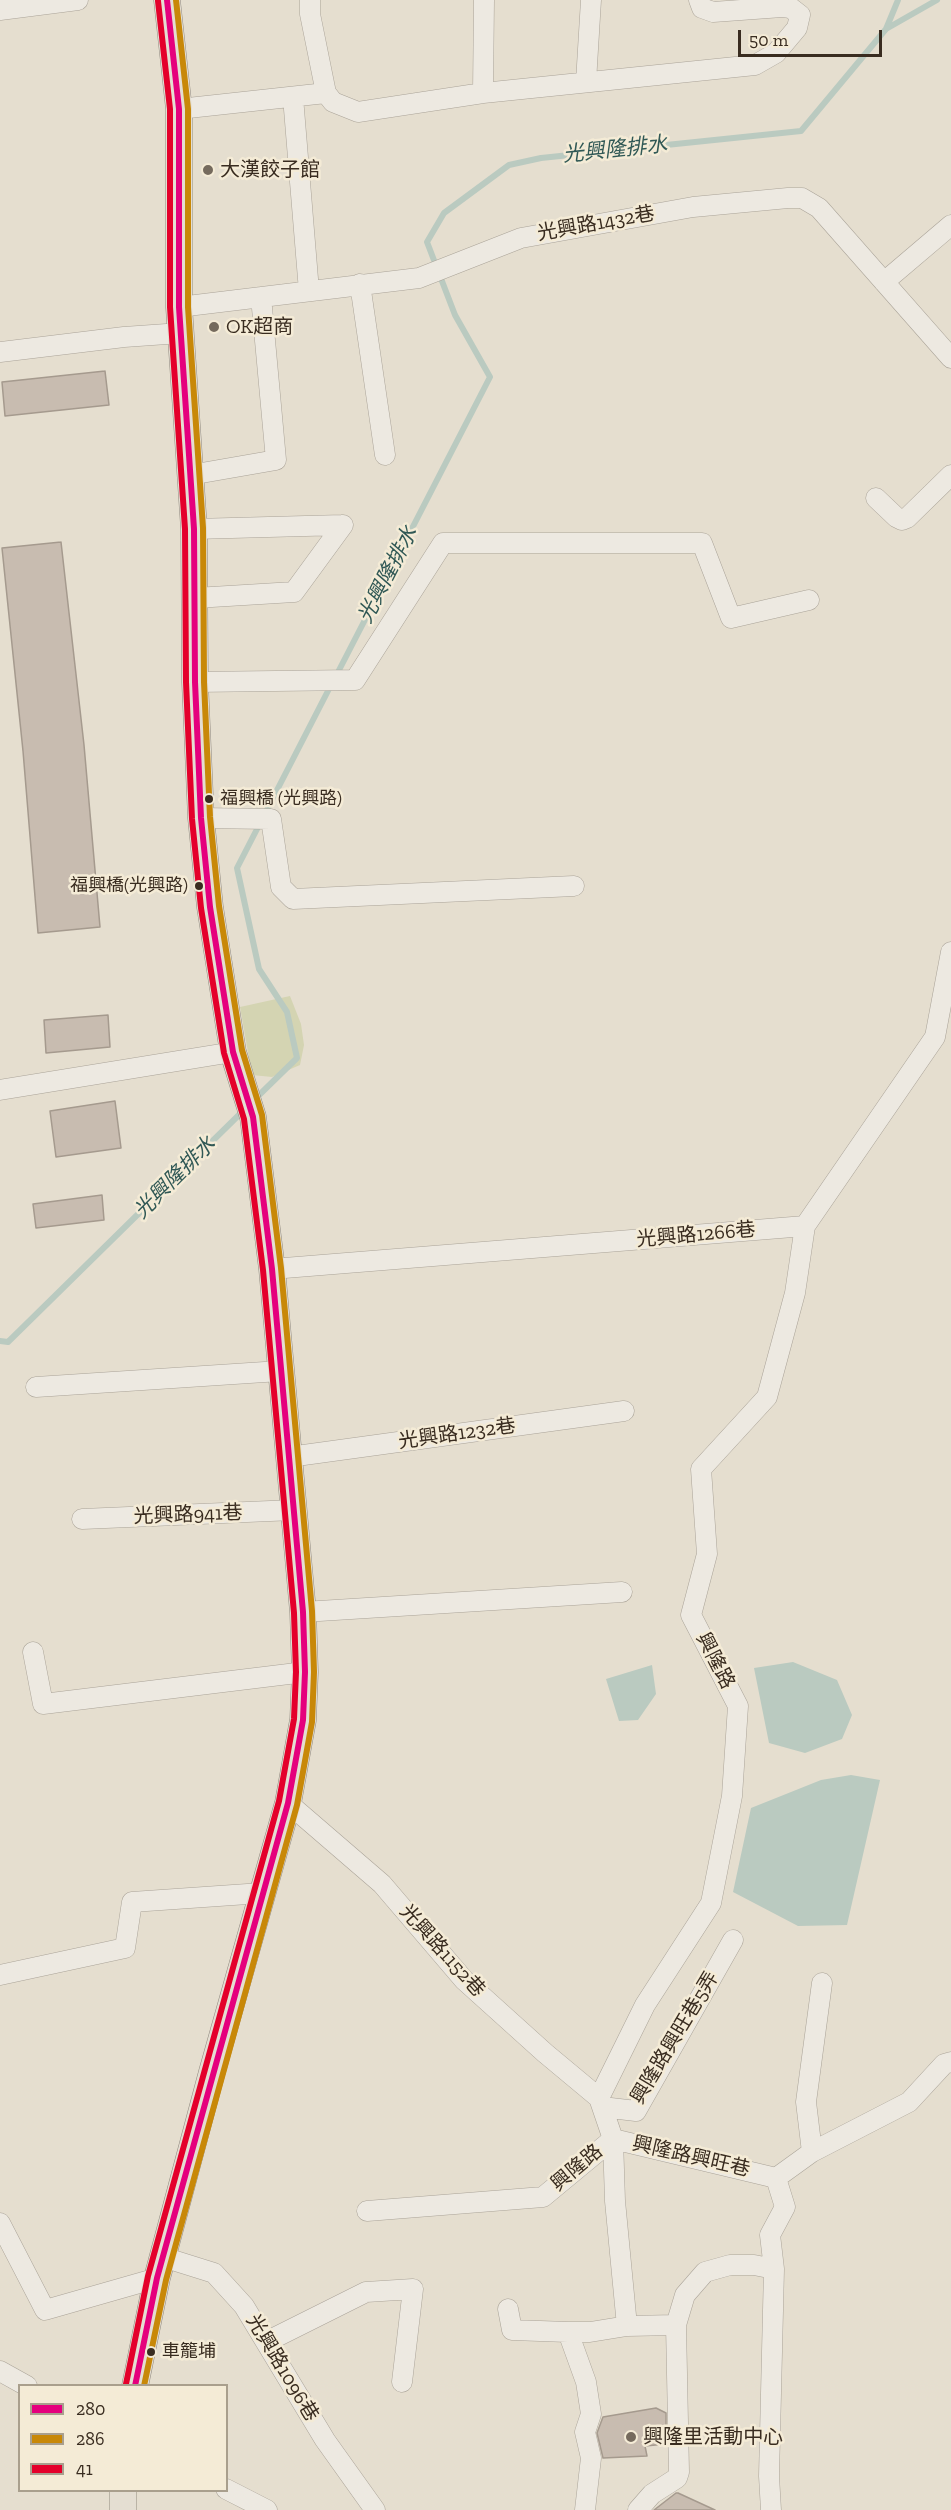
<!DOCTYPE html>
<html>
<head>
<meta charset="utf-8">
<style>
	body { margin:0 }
	#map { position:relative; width:951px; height:2510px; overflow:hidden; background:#e5decf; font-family:"Zilla Slab",serif }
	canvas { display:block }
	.legend { position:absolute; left:18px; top:2384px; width:210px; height:108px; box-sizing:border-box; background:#f4ebd6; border:2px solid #a99f8d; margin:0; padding:8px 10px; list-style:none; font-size:18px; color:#392c20 }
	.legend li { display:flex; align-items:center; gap:12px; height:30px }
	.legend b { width:30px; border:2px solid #a99f8d }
	.scale { position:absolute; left:738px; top:30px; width:144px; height:27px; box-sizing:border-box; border:3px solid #392c20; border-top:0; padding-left:8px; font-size:18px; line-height:21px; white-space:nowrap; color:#392c20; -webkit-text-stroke:4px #f4ebd6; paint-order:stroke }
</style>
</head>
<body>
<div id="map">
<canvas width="951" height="2510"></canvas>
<ul class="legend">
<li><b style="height:8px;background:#e5007d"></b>280</li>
<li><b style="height:8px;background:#c88808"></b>286</li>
<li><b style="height:8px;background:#e4002b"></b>41</li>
</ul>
<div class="scale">50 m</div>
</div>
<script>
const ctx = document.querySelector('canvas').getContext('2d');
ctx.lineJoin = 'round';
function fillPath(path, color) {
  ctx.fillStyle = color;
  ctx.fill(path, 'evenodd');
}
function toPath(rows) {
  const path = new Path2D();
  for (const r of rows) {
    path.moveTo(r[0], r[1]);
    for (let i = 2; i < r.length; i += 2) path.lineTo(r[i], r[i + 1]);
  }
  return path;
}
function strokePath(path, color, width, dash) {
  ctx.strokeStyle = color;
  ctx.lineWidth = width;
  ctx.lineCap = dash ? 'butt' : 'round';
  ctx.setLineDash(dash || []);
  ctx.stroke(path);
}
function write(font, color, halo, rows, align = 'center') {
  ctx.font = font + ' "Zilla Slab","Noto Sans TC",serif';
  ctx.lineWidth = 5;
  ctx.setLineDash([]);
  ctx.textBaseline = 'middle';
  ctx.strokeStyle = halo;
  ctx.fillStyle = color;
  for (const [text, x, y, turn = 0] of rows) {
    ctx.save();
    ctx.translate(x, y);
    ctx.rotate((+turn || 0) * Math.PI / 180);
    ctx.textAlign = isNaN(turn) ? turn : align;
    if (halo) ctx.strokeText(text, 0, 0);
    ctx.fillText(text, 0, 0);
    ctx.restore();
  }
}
fillPath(toPath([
	[290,996,301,1024,304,1045,300,1065,272,1077,252,1075,240,1007]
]), '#d4d4b2');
fillPath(toPath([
	[793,1662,837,1680,852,1715,842,1739,805,1753,769,1743,754,1668],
	[652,1665,656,1694,638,1720,619,1721,606,1679],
	[851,1775,880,1780,847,1925,798,1926,733,1892,751,1808,821,1780]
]), '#bacac0');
strokePath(toPath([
	[886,29,937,0],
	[336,676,490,377,455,315,427,242,444,213,509,165,541,158,801,131,886,29,898,0],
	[254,1100,297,1058,287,1012,259,969,237,868,331,685],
	[0,1341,8,1342,245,1109]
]), '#bacac0', 6);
const building = toPath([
	[105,371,109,405,5,416,2,382,105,371],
	[61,542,84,745,100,927,38,933,23,751,2,548,61,542],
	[108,1015,110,1047,46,1053,44,1020,108,1015],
	[115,1101,121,1148,56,1157,50,1111,115,1101],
	[102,1195,104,1220,36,1228,33,1204,102,1195],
	[656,2408,666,2413,666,2444,645,2446,647,2456,603,2458,597,2433,603,2417,656,2408],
	[676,2493,678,2493,715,2510,654,2510,676,2493]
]);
fillPath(building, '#c8bcb0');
strokePath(building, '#a59a8e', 1.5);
const minor = toPath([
	[310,0,310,14,326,93,333,102,358,112,483,93,755,65,776,53,797,28,800,15,791,8,782,7,713,12,702,8,699,0],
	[0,10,78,0],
	[586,82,591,0],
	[483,93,484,0],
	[293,97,309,291],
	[179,109,326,93],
	[884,282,951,225],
	[360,284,385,455],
	[179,307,419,278,521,238,693,207,788,198,802,198,819,208,951,358],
	[0,352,124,337,181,333],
	[190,475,276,460,261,297],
	[876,498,896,517,902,520,907,518,951,475],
	[194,529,343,525],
	[195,598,294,592,343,525],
	[195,682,355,680,443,543,702,543,731,618,809,600],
	[201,818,271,819,281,887,293,899,574,886],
	[0,1090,233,1052],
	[272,1269,805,1226,935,1037,951,952],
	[36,1387,280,1371],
	[289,1457,624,1411],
	[82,1519,294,1510],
	[303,1612,622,1592],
	[33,1652,43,1704,305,1672],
	[288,1803,382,1884,464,1980,545,2053,599,2098],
	[0,1975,125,1948,132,1902,262,1893],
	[599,2098,645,2005,711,1903,732,1796,738,1706,691,1615,707,1554,701,1469,767,1397,795,1293,805,1226],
	[599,2098,613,2139,776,2178],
	[602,2107,636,2111,733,1940],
	[812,2152,806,2102,822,1983],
	[367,2211,543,2197,613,2139],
	[0,2223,45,2310,157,2278],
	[163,2257,214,2273,244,2306,325,2440,375,2510],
	[508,2309,512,2330,568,2332],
	[627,2326,676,2325],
	[266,2342,366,2292,413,2289,402,2382],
	[0,2371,27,2386],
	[226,2489,267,2510],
	[585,2510,591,2458,585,2432,591,2414,586,2382,568,2332,590,2332,627,2326,615,2201,613,2139],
	[638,2510,652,2494,677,2478,679,2472,676,2325,685,2295,705,2272,730,2265,754,2265,774,2269,770,2235,785,2207,776,2178,812,2152,909,2102,944,2064,951,2062],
	[771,2510,769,2476,774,2269]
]);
const major = toPath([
	[135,2386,157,2278,212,2072,288,1803,303,1720,305,1672,303,1612,272,1269,253,1117,233,1052,210,907,201,818,195,682,194,529,179,307,179,109,167,0],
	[123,2510,123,2490]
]);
strokePath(minor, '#aaa398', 21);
strokePath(major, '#90897f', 27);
strokePath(minor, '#ede9e1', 20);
strokePath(major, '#e4ded2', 26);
strokePath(toPath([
	[135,2386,157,2278,288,1803,303,1720,305,1672,303,1612,272,1269,253,1117,233,1052,210,907,201,818,195,682,194,529,179,307,179,109,167,0]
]), '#e5007d', 6);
strokePath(toPath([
	[144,2386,166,2280,297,1805,312,1722,314,1672,312,1611,281,1268,262,1115,242,1050,219,906,210,817,204,682,203,528,188,307,188,109,176,0]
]), '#c88808', 6);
strokePath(toPath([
	[126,2384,148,2276,279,1801,294,1719,296,1672,294,1613,263,1270,244,1119,224,1053,201,908,192,819,186,682,185,529,170,307,170,109,158,1]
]), '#e4002b', 6);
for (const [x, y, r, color] of [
	[208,170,6,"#756a5d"],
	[214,327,6,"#756a5d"],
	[209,799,5,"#392c20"],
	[199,886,5,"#392c20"],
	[151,2352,5,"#392c20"],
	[631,2437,6,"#756a5d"]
]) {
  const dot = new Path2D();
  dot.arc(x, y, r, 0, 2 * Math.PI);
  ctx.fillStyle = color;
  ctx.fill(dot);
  strokePath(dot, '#f4ebd6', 2);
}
write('18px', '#392c20', '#f4ebd6', [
	["福興橋 (光興路)",220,799],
	["福興橋(光興路)",188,886,"right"],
	["車籠埔",162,2352]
], 'left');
write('20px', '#392c20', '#f4ebd6', [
	["大漢餃子館",220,170],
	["OK超商",226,327],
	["興隆里活動中心",643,2437]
], 'left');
write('20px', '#392c20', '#f4ebd6', [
	["光興路1432巷",596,224,-10],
	["光興路1266巷",696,1235,-5],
	["光興路1232巷",457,1434,-8],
	["光興路941巷",188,1515,-2],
	["興隆路",715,1661,63],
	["光興路1152巷",442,1951,48],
	["興隆路興旺巷5弄",675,2038,-59],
	["興隆路興旺巷",691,2157,13],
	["興隆路",577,2168,-40],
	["光興路1096巷",282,2368,59]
]);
write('italic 21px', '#305855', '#f4ebd6', [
	["光興隆排水",615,150,-6],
	["光興隆排水",388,575,-63],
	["光興隆排水",175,1178,-45]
]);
</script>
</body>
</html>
